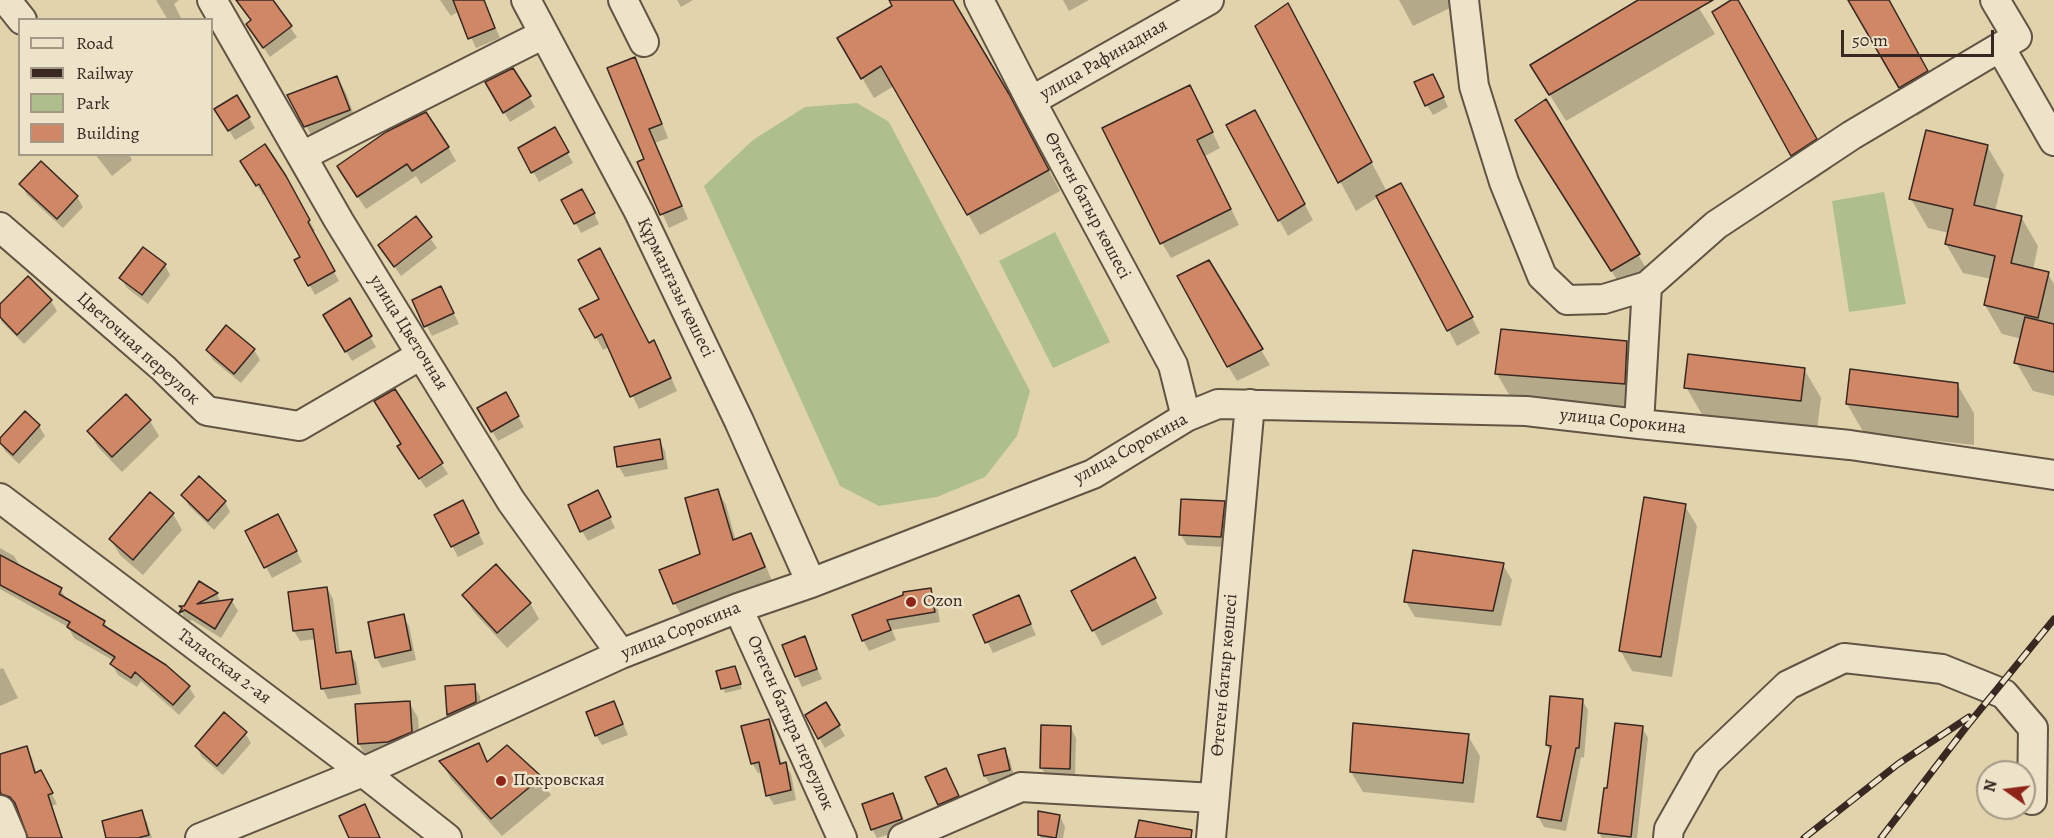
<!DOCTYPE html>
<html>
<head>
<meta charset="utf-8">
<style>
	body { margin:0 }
	#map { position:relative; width:2054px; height:838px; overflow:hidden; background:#e1d4ac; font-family:Alegreya,serif }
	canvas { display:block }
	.legend { position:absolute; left:18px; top:18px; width:195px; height:138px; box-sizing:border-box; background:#ece3c9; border:2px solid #a49886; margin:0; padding:8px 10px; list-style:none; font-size:18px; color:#382821 }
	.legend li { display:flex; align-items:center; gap:12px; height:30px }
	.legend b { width:30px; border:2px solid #a49886 }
	.north { position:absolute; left:1976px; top:760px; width:60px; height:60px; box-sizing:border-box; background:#ece3c9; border:2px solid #a49886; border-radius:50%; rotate:284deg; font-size:16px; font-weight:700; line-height:24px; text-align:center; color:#382821 }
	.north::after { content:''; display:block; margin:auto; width:21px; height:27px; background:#8f2418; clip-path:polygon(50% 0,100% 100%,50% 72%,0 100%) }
	.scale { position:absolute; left:1841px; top:30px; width:153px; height:27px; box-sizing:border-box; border:3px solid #382821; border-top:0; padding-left:8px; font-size:18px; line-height:21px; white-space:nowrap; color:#382821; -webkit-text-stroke:4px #ece3c9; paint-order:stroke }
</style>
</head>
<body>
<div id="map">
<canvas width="2054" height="838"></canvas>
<ul class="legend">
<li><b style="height:8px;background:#ece3c9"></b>Road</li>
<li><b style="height:8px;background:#382821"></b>Railway</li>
<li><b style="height:16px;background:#aebe8d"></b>Park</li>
<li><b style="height:16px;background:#d08766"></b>Building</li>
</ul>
<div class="north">N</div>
<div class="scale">50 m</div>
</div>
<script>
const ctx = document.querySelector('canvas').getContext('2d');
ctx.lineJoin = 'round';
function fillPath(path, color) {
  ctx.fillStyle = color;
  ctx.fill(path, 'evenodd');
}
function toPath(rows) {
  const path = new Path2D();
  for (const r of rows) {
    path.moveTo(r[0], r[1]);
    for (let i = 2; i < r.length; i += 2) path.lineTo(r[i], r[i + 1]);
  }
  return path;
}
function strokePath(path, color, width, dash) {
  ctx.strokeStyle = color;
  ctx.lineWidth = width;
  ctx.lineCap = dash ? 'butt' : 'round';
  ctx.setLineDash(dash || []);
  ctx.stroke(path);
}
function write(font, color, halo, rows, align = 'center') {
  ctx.font = font + ' Alegreya,serif';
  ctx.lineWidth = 5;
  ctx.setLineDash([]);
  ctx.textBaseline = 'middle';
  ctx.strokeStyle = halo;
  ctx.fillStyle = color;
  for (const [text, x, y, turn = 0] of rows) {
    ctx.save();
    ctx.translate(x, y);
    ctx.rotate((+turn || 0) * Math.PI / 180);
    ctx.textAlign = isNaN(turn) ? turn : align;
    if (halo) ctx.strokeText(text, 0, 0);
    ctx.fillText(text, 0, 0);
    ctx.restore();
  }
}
fillPath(toPath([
	[857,103,889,122,1030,391,1017,436,985,477,937,497,879,506,840,486,704,186,753,140,805,107],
	[1884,192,1906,304,1849,312,1832,201],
	[1055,232,1110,342,1053,368,999,261]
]), '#aebe8d');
fillPath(toPath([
	[156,0,179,0,174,4,182,20,168,20],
	[236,0,271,0,297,37,270,57,254,34,252,21],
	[440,0,484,0,500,38,476,48,459,11,451,16],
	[677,0,693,0,681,7],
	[890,0,952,0,1020,116,1060,191,980,235,894,86,874,98,839,39,893,6],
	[1063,0,1089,0,1069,11],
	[1399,0,1454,0,1456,5,1413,26],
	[1640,0,1694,0,1715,34,1566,121,1548,92],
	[1734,0,1737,0,1832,168,1808,184,1792,155],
	[1850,0,1888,0,1943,100,1917,116],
	[1257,27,1304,33,1387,192,1410,200,1480,333,1457,346,1378,197,1356,211],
	[634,59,642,72,668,138,655,143,688,219,669,228,639,163,646,160],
	[513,70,535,107,510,122,487,83],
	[337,77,346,93,358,126,315,142,289,96],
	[1438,86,1448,107,1433,115,1427,105],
	[236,97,255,128,235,140,216,109],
	[1545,101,1655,283,1629,299,1517,120],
	[1198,103,1220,148,1205,156,1239,225,1171,258,1162,243],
	[1228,126,1263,127,1313,220,1288,236],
	[554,129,573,163,539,182,520,148],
	[1987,146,2004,175,1995,211,2021,217,2038,246,2033,270,2048,274,2054,284,2054,396,2033,391,2016,362,2022,339,2002,334,1985,305,1991,279,1963,273,1946,244,1949,233,1928,228,1911,199],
	[448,147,456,161,421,184,416,176,366,209,346,180],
	[95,154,129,154,132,160,112,176],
	[248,171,291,188,315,231,312,232,339,281,315,295,296,261,302,257,266,193,263,195],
	[21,184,77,197,83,207,63,228,27,195],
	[563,200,588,201,599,224,581,233],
	[416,218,437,248,401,276,380,246],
	[607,262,649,344,654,342,661,355,677,391,639,409,609,347,603,350,581,310,601,300],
	[1208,262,1270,365,1237,381,1228,366],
	[165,265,170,275,148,304,127,288,121,278],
	[28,278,51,301,57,311,24,344,1,321,0,306],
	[446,298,459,324,432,336,414,301],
	[349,300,376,347,352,361,325,315],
	[1626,342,1643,371,1641,413,1514,403,1497,374],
	[207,350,254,350,260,360,241,383,213,360],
	[1804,369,1821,398,1817,430,1703,416,1686,387],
	[1957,384,1974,413,1974,445,1864,433,1847,404],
	[394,391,448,474,426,488,405,457],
	[505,394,524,427,498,441,479,409],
	[25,413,39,426,45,436,19,464,5,451,0,440],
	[150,421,159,436,122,472,98,447,89,432],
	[659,440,665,451,668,469,625,477,619,467],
	[718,491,726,505,736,541,750,535,759,549,772,581,683,618,675,604,661,571,702,555],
	[183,495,225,502,230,512,214,530,189,506],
	[1224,502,1230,512,1227,547,1187,545,1181,535],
	[603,503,615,528,588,541,582,531],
	[1685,506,1697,526,1672,677,1632,671,1620,650],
	[468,512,484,544,458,557,436,515],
	[173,514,182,530,143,575,120,555,111,540],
	[284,526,302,562,272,578,247,532],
	[0,548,14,556,20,566,61,590,67,600,104,622,109,631,189,687,195,697,179,715,141,681,137,687,118,675,112,664,114,661,74,638,68,627,0,589],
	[1503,565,1512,580,1501,626,1415,617,1406,602],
	[1143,575,1163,614,1102,646,1073,592],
	[200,583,217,594,221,602,232,601,238,611,221,638,192,620,187,622,182,613,182,608,185,607],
	[327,588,333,599,340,654,350,653,356,663,361,694,328,699,323,689,316,639,300,641,294,631],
	[930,589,936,599,940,622,892,630,896,640,869,651,863,640,905,596],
	[464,595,530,603,539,619,507,648,473,611],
	[1018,597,1036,635,993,653,975,616],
	[403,616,409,626,416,660,382,668,376,657],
	[804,638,822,679,802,687,784,646],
	[735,667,742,689,725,693,718,672],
	[3,668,18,698,0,706,0,669],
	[474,686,480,696,481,713,454,724,448,715],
	[1582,700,1588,710,1584,758,1581,757,1566,831,1544,827,1538,816,1551,753,1547,745],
	[409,702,418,718,420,747,368,760,359,744,357,706],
	[614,703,628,735,602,745,596,735],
	[826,704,845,736,825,748,807,716],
	[768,721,774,731,782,765,785,764,791,774,796,800,774,805,768,795,763,772,758,773,752,763],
	[1642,727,1648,738,1637,838,1602,838,1599,833],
	[1071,728,1076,738,1075,778,1047,777,1041,767],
	[245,733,251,743,223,775,202,757,196,746],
	[1468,736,1480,756,1474,803,1363,792,1351,772],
	[478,745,489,763,540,778,551,795,502,836,451,779,441,761],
	[26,748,32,758,37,774,46,782,57,804,52,806,63,838,29,838,17,807,9,804,0,788,0,755],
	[1004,750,1010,760,1015,780,991,786,985,776,980,756],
	[951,780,963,807,945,814,939,804],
	[893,795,899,805,907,829,877,838,872,829],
	[141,812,147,822,152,838,108,838],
	[1060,816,1065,827,1063,838,1041,838,1039,835]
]), '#0003');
const building = toPath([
	[236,0,273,0,292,26,263,48,246,24,251,20,236,0],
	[453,0,484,0,495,28,468,39,453,0],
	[889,0,953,0,1009,94,1049,170,967,215,881,66,861,79,837,38,892,6,889,0],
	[1638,0,1713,0,1549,95,1530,65,1638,0],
	[1731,0,1738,0,1817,139,1791,156,1712,12,1731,0],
	[1848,0,1889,0,1928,71,1899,88,1848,0],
	[1288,3,1372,162,1338,183,1255,26,1288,3],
	[635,57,662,124,649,129,682,206,660,215,637,162,644,159,607,68,635,57],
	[513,68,531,96,503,113,485,82,513,68],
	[1433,74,1444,97,1425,106,1414,82,1433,74],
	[337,76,350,110,304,127,287,95,337,76],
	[1190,85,1213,132,1197,140,1231,209,1160,244,1102,128,1190,85],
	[237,95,250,117,228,131,214,109,237,95],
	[1546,99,1640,254,1611,271,1515,120,1546,99],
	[1255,110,1305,204,1278,221,1226,125,1255,110],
	[426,112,449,147,412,171,407,164,357,197,337,166,386,132,426,112],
	[555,127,569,152,531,173,518,148,555,127],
	[1926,130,1988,145,1974,205,2022,216,2011,263,2049,272,2038,318,1984,305,1995,256,1945,244,1953,209,1909,199,1926,130],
	[265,144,286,176,310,220,308,222,335,271,308,286,294,260,300,257,259,184,256,186,240,161,265,144],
	[41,161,78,196,57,219,19,184,41,161],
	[1401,183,1473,317,1447,331,1376,196,1401,183],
	[582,189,595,213,574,224,561,200,582,189],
	[416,216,432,237,394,267,378,245,416,216],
	[143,247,166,264,142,295,119,278,143,247],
	[600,248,649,343,654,340,671,378,630,397,602,334,595,338,579,309,599,299,578,260,600,248],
	[1209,260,1263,349,1227,367,1177,276,1209,260],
	[28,276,52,300,17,335,0,317,0,304,28,276],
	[441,286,454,313,424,327,412,300,441,286],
	[350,298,372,336,345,352,323,315,350,298],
	[2025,317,2054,324,2054,372,2014,363,2025,317],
	[226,325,255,349,234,374,206,350,226,325],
	[1501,329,1627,341,1625,384,1495,374,1501,329],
	[1688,354,1805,368,1801,401,1684,388,1688,354],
	[1850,369,1958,383,1958,417,1846,404,1850,369],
	[395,389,443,463,419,479,397,446,401,444,374,401,395,389],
	[506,392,519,416,491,432,477,408,506,392],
	[126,394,151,420,112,457,87,431,126,394],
	[25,411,40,425,13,455,0,443,0,438,25,411],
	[660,439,663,459,617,467,614,447,660,439],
	[199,476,226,501,208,521,181,495,199,476],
	[718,489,733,540,751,533,765,567,673,604,659,570,700,554,685,498,718,489],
	[598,490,611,517,580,532,568,505,598,490],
	[150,492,174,513,133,560,109,539,150,492],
	[1644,497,1686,504,1661,657,1619,651,1644,497],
	[1181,499,1225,501,1221,537,1179,535,1181,499],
	[463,500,479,533,451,547,434,515,463,500],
	[278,514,297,551,264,568,245,531,278,514],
	[1413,550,1504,563,1493,611,1404,602,1413,550],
	[0,555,62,588,59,594,105,621,103,625,166,665,190,686,173,705,135,672,131,678,110,664,115,657,67,627,70,622,0,585,0,555],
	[1135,557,1156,598,1092,631,1071,591,1135,557],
	[496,564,531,603,497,633,462,595,496,564],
	[199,581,218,593,197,604,233,599,215,629,185,610,179,613,182,608,179,606,184,606,199,581],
	[327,587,336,653,351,651,356,684,321,689,313,629,293,631,288,592,327,587],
	[931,588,935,612,887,620,891,630,862,641,852,615,903,595,903,592,931,588],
	[1019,595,1031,624,985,643,973,615,1019,595],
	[404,614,411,650,375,658,368,622,404,614],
	[805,636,817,669,795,677,782,645,805,636],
	[735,666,741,684,721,689,716,671,735,666],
	[475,684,476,702,447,715,445,686,475,684],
	[1550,696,1583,699,1579,748,1576,748,1561,821,1537,817,1551,746,1546,745,1550,696],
	[410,701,412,732,388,742,358,744,355,704,410,701],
	[614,701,623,724,595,736,586,712,614,701],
	[826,702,840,725,818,739,805,715,826,702],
	[224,712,247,732,217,766,195,746,224,712],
	[769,719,780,764,786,762,791,790,766,796,759,762,751,764,741,726,769,719],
	[1353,723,1469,734,1463,783,1350,772,1353,723],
	[1615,723,1643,726,1631,837,1598,833,1604,788,1607,788,1615,723],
	[1041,725,1071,726,1070,769,1040,768,1041,725],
	[479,743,487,762,507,745,542,777,491,819,439,761,479,743],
	[27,746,35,773,41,770,53,793,48,795,62,838,28,838,15,803,10,797,1,794,0,791,0,754,27,746],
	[1005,748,1010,770,984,776,978,755,1005,748],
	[946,768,959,796,938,805,925,777,946,768],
	[893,793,902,819,871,830,862,804,893,793],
	[365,804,380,838,349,838,339,816,365,804],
	[142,810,149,835,138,838,106,838,102,821,142,810],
	[1038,811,1060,815,1056,838,1038,835,1038,811],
	[1139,820,1192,830,1191,838,1135,838,1139,820]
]);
fillPath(building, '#d08766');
strokePath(building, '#382821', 1.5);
const minor = toPath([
	[6,0,22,20],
	[212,0,339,221,511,501,621,654],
	[526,0,639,212,739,421,811,583],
	[623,0,644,42],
	[979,0,1031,101,1173,365,1186,417],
	[1464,0,1474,86,1504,182,1542,276,1567,300,1604,299,1647,286],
	[2000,47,2054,141],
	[1031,101,1209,0],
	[302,156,544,34],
	[0,227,163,368,207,411,299,426,421,355],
	[1639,424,1647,286,1716,225,1852,135,2017,37,1995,0],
	[0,498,363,772,447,838],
	[738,608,842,838],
	[0,810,12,838],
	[200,838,363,772,621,654,738,608,811,583,1093,474,1186,417,1218,404,1526,411,1639,424,1850,445,2054,475],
	[903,838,1021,787,1214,798],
	[1211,838,1250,404],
	[1668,838,1669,829,1707,762,1788,685,1844,658,1942,669,2004,694,2033,728,2032,800]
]);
strokePath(minor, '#625344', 32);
strokePath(minor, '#ece3c9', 28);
const rail = toPath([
	[1804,838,1898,764,1969,717],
	[1881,838,1967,726,2054,619]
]);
strokePath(rail, '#382821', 7);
strokePath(rail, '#ece3c9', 4.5, [14]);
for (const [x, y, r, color] of [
	[911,602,6,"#8f2418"],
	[501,781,6,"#8f2418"]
]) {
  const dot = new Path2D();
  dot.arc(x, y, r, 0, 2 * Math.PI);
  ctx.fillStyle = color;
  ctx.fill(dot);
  strokePath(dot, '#ece3c9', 2);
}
write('18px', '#382821', '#ece3c9', [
	["улица Рафинадная",1104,60,-30],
	["Өтеген батыр көшесі",1087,206,62],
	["Құрманғазы көшесі",675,288,64],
	["улица Цветочная",408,333,58],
	["Цветочная переулок",138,349,42],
	["улица Сорокина",1623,422,6],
	["улица Сорокина",1131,449,-29],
	["улица Сорокина",681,631,-22],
	["Таласская 2-ая",224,667,37],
	["Өтеген батыр көшесі",1225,675,-85],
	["Отеген батыра переулок",790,723,66]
]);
write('18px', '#382821', '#ece3c9', [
	["Ozon",923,602],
	["Покровская",513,781]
], 'left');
</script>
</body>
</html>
